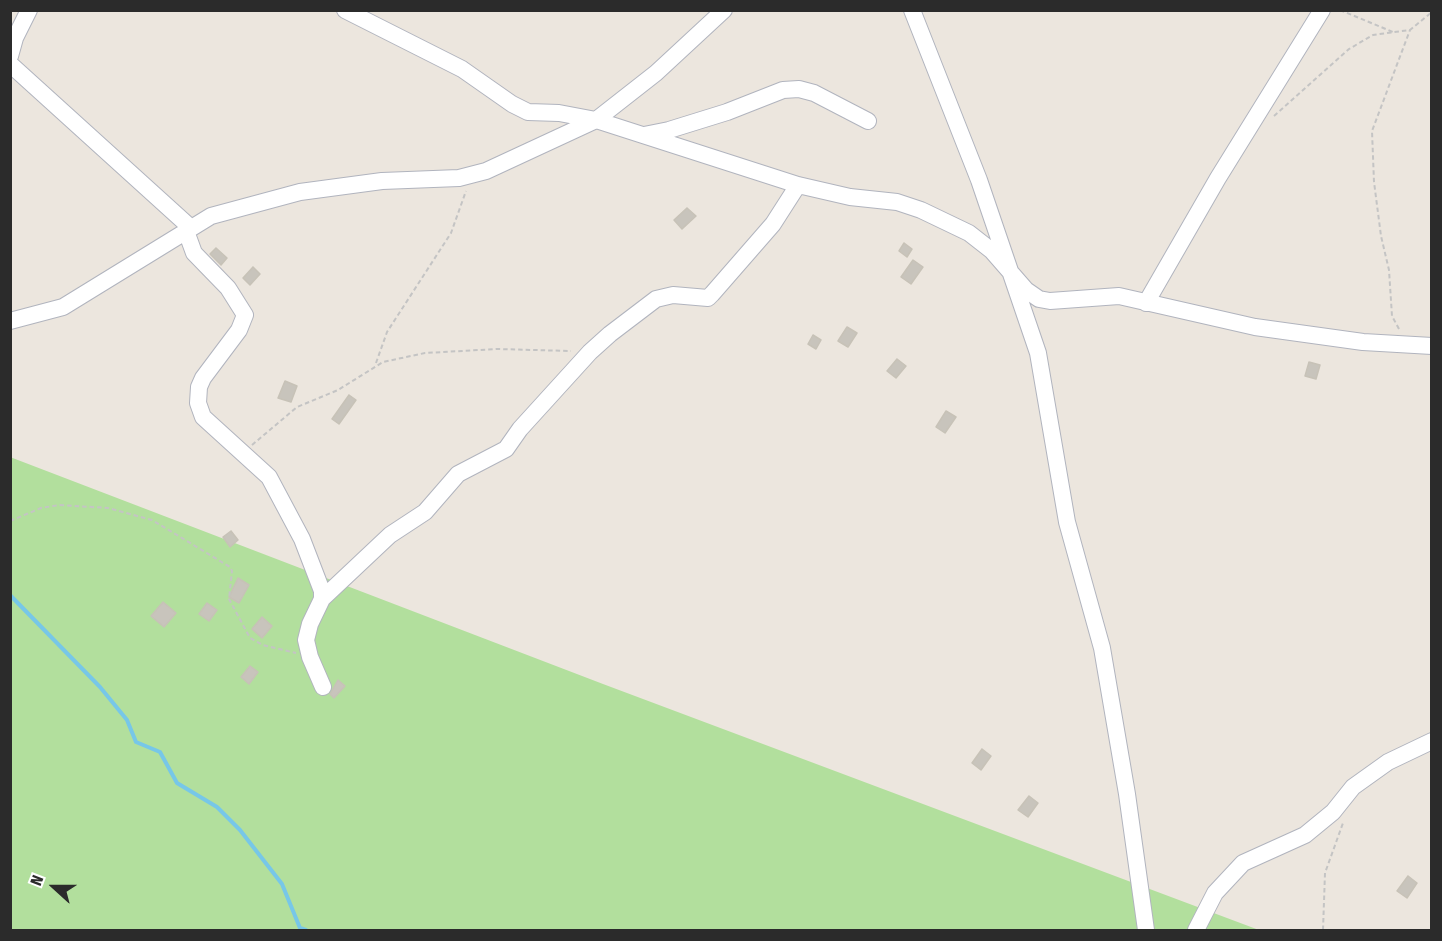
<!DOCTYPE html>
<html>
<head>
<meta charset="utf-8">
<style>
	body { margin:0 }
	#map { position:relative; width:1442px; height:941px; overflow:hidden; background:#ece6de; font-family:"Fira Sans Condensed",sans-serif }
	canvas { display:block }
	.frame { position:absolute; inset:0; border:12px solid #2b2b2b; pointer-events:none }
	.north { position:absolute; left:24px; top:857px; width:60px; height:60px; -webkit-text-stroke:4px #fff; paint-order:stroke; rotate:291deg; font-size:16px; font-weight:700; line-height:24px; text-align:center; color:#2b2b2b }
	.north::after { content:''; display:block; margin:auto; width:21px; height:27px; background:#2b2b2b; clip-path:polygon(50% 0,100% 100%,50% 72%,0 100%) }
</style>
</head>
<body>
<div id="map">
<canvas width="1442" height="941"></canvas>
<div class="frame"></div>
<div class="north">N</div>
</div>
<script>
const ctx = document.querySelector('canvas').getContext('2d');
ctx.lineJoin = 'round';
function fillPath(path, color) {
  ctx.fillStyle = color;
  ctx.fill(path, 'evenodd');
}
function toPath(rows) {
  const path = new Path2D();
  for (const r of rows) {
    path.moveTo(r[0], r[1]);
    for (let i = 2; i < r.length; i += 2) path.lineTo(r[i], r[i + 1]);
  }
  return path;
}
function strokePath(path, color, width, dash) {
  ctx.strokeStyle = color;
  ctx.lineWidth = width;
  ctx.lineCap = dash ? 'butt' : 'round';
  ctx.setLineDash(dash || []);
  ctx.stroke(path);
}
fillPath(toPath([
	[10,457,603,684,1259,930,11,930]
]), '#b2df9d');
strokePath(toPath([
	[10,595,100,687,127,720,136,742,160,752,177,783,217,807,240,830,282,884,300,928,306,930]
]), '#77c7e8', 4);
const building = toPath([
	[687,208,696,216,682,229,674,220,687,208],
	[904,243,912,249,907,257,899,251,904,243],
	[216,248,227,258,221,265,210,254,216,248],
	[913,260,923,267,911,284,901,277,913,260],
	[253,267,260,274,250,285,243,278,253,267],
	[847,327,857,333,848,347,838,341,847,327],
	[813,335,821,340,816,349,808,344,813,335],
	[897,359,906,366,896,378,887,371,897,359],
	[1309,362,1320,365,1316,379,1305,376,1309,362],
	[285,381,297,386,291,402,278,398,285,381],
	[349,395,356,400,339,424,332,419,349,395],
	[946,411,956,417,945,433,936,427,946,411],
	[231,531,238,540,230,547,223,537,231,531],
	[238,578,249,585,239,603,229,597,238,578],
	[163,602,176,613,164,627,151,616,163,602],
	[207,603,217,610,209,621,199,614,207,603],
	[262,617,272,626,262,638,252,629,262,617],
	[250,666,258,672,249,684,241,677,250,666],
	[338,680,345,686,334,698,330,694,338,680],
	[982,749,991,756,981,770,972,763,982,749],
	[1029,796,1038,803,1028,817,1018,810,1029,796],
	[1408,876,1417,883,1407,898,1397,891,1408,876]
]);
fillPath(building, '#c8c4bc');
strokePath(building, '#c7c2b7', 1.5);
const minor = toPath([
	[345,10,462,69,512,104,528,112,559,113,596,120,798,185,850,197,897,202,921,210,969,233,992,251,1026,290,1039,299,1050,301,1119,296,1255,327,1363,342,1432,346],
	[912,10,979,180,1038,353,1067,522,1102,648,1127,794,1146,930],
	[10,56,15,38,29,10],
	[10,64,191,228],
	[644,135,669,130,727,112,783,90,799,89,814,93,868,121],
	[186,231,194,253,228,288,245,315,239,330,203,378,199,387,198,403,203,417,269,477,302,539,322,591,322,599,310,624,306,640,310,657,323,687],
	[1146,303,1218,178,1322,10],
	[10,321,63,307,211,216,300,192,382,181,459,178,486,171,596,120,656,73,724,10],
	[322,599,390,535,425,512,458,474,506,449,520,429,590,352,610,334,656,299,673,295,708,298,712,294,773,224,798,185],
	[1196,930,1215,893,1243,863,1305,835,1333,812,1353,787,1388,762,1432,741]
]);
strokePath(minor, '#b1b4be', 18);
strokePath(toPath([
	[1340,10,1393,32],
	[1274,116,1349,49,1373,35,1410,30,1432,12],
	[1399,329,1392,316,1389,270,1381,236,1374,182,1372,131,1410,30],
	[376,363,387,332,451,233,466,191],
	[252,445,297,407,338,390,383,362,425,353,497,349,571,351],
	[10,521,41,508,59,505,108,508,152,520,230,567,232,571,229,599,250,638,263,645,296,653],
	[1323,930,1325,873,1343,823]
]), '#c4c4c4', 2, [4.5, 3]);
strokePath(minor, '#fff', 16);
</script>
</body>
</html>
